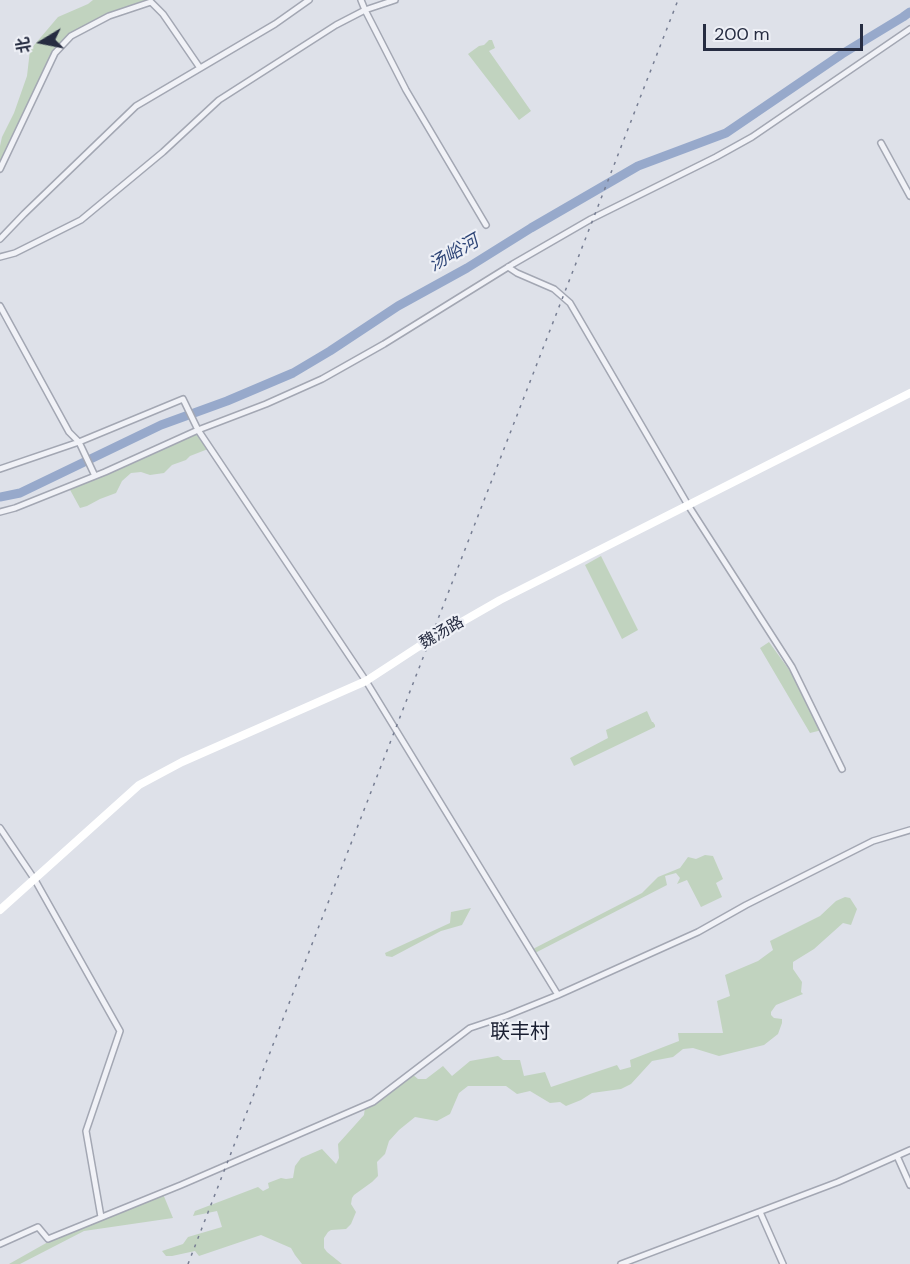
<!DOCTYPE html>
<html>
<head>
<meta charset="utf-8">
<style>
	body { margin:0 }
	#map { position:relative; width:910px; height:1264px; overflow:hidden; background:#dee1e9; font-family:"DM Sans","Noto Sans SC",sans-serif }
	canvas { display:block }
	.north { position:absolute; left:12px; top:12px; width:60px; height:60px; -webkit-text-stroke:4px #eef0f6; paint-order:stroke; rotate:260deg; font-size:16px; font-weight:700; line-height:24px; text-align:center; color:#262c41 }
	.north::after { content:''; display:block; margin:auto; width:21px; height:27px; background:#262c41; clip-path:polygon(50% 0,100% 100%,50% 72%,0 100%) }
	.scale { position:absolute; left:703px; top:24px; width:160px; height:27px; box-sizing:border-box; border:3px solid #262c41; border-top:0; padding-left:8px; font-size:18px; line-height:21px; white-space:nowrap; color:#262c41; -webkit-text-stroke:4px #eef0f6; paint-order:stroke }
</style>
</head>
<body>
<div id="map">
<canvas width="910" height="1264"></canvas>
<div class="north">北</div>
<div class="scale">200 m</div>
</div>
<script>
const ctx = document.querySelector('canvas').getContext('2d');
ctx.lineJoin = 'round';
function fillPath(path, color) {
  ctx.fillStyle = color;
  ctx.fill(path, 'evenodd');
}
function toPath(rows) {
  const path = new Path2D();
  for (const r of rows) {
    path.moveTo(r[0], r[1]);
    for (let i = 2; i < r.length; i += 2) path.lineTo(r[i], r[i + 1]);
  }
  return path;
}
function strokePath(path, color, width, dash) {
  ctx.strokeStyle = color;
  ctx.lineWidth = width;
  ctx.lineCap = dash ? 'butt' : 'round';
  ctx.setLineDash(dash || []);
  ctx.stroke(path);
}
function write(font, color, halo, rows, align = 'center') {
  ctx.font = font + ' "DM Sans","Noto Sans SC",sans-serif';
  ctx.lineWidth = 4.5;
  ctx.setLineDash([]);
  ctx.textBaseline = 'middle';
  ctx.strokeStyle = halo;
  ctx.fillStyle = color;
  for (const [text, x, y, turn = 0] of rows) {
    ctx.save();
    ctx.translate(x, y);
    ctx.rotate((+turn || 0) * Math.PI / 180);
    ctx.textAlign = isNaN(turn) ? turn : align;
    if (halo) ctx.strokeText(text, 0, 0);
    ctx.fillText(text, 0, 0);
    ctx.restore();
  }
}
fillPath(toPath([
	[93,0,154,0,94,20,63,41,0,168,0,146,2,137,14,113,27,76,30,50,58,17,88,4],
	[489,40,492,40,495,48,489,51,531,111,519,120,468,54,479,46,484,45],
	[195,435,198,435,208,449,190,456,186,460,172,465,164,473,150,475,141,472,131,473,122,481,116,493,100,499,87,506,80,508,69,488,85,482,86,483],
	[601,556,638,630,622,639,585,565],
	[769,642,798,682,822,730,810,733,760,648],
	[647,711,652,722,653,722,655,725,655,727,574,766,570,758,608,738,606,730],
	[705,855,713,856,723,879,716,883,722,897,701,907,687,880,677,884,680,878,676,873,665,876,667,885,535,953,531,950,642,893,658,877,680,868,688,857,696,859],
	[845,897,850,898,857,909,851,925,843,923,814,949,793,962,793,969,802,982,801,992,803,994,776,1005,771,1012,771,1015,774,1018,782,1019,782,1023,778,1034,764,1045,719,1056,693,1048,683,1049,673,1057,652,1061,631,1084,621,1089,592,1093,581,1100,566,1106,560,1102,550,1103,530,1091,517,1094,506,1086,468,1086,459,1093,450,1114,437,1121,415,1117,399,1130,389,1141,385,1154,377,1162,378,1176,372,1182,354,1195,352,1198,351,1204,356,1212,351,1224,346,1229,331,1230,328,1232,324,1238,324,1248,327,1252,342,1264,302,1264,295,1255,291,1248,261,1235,199,1256,195,1251,172,1256,166,1256,162,1251,183,1244,188,1237,222,1227,217,1211,193,1216,195,1211,258,1187,263,1191,269,1188,268,1183,281,1178,286,1179,293,1178,295,1166,301,1158,322,1149,336,1164,339,1158,338,1144,364,1115,365,1107,412,1074,418,1079,426,1079,443,1066,452,1076,470,1061,498,1056,503,1060,520,1060,524,1076,545,1072,551,1087,617,1065,620,1070,631,1067,630,1060,679,1041,678,1033,723,1033,717,1001,730,996,725,975,758,961,773,950,770,941,820,916,836,901],
	[471,908,462,925,441,931,392,957,386,956,385,953,450,923,451,912],
	[163,1194,173,1218,84,1231,20,1264,9,1264,71,1229]
]), '#c1d3bf');
strokePath(toPath([
	[0,497,20,493,161,425,227,401,293,373,330,351,398,306,467,268,531,228,638,166,726,133,842,54,903,17,910,12]
]), '#97a9cb', 9);
const street = toPath([
	[361,0,365,10,406,90,486,225],
	[881,143,910,196],
	[0,169,55,53,71,36,109,16,151,2,163,14,200,68],
	[0,239,24,214,136,106,275,24,309,0],
	[0,257,15,253,81,220,163,152,219,100,336,25,365,10,395,0],
	[508,267,517,273,554,289,570,303,688,505,792,667,842,769],
	[0,306,69,432,79,442,95,476],
	[0,469,79,442,183,399,198,430,366,681,558,995],
	[0,512,15,508,105,472,198,430,266,404,322,379,384,344,513,264,591,219,716,157,752,137,910,29],
	[0,828,35,880,120,1031,86,1131,101,1217],
	[897,1156,910,1185],
	[760,1212,783,1264],
	[0,1244,38,1227,48,1239,181,1185,373,1102,470,1028,506,1016,558,995,698,932,746,905,873,841,910,830],
	[621,1264,838,1182,910,1150]
]);
strokePath(street, '#a3a7b3', 8);
strokePath(street, '#f1f2f7', 5);
strokePath(toPath([
	[0,910,139,785,182,762,366,681,418,647,500,600,910,393]
]), '#fff', 8);
strokePath(toPath([
	[188,1264,678,0]
]), '#777e93', 1.5, [3, 6]);
write('16px', '#262c41', '#eef0f6', [
	["魏汤路",442,633,-30]
]);
write('italic 18px', '#2e4577', '#eef0f6', [
	["汤峪河",454,254,-30]
]);
write('20px', '#191e31', '#eef0f6', [
	["联丰村",520,1033]
]);
</script>
</body>
</html>
